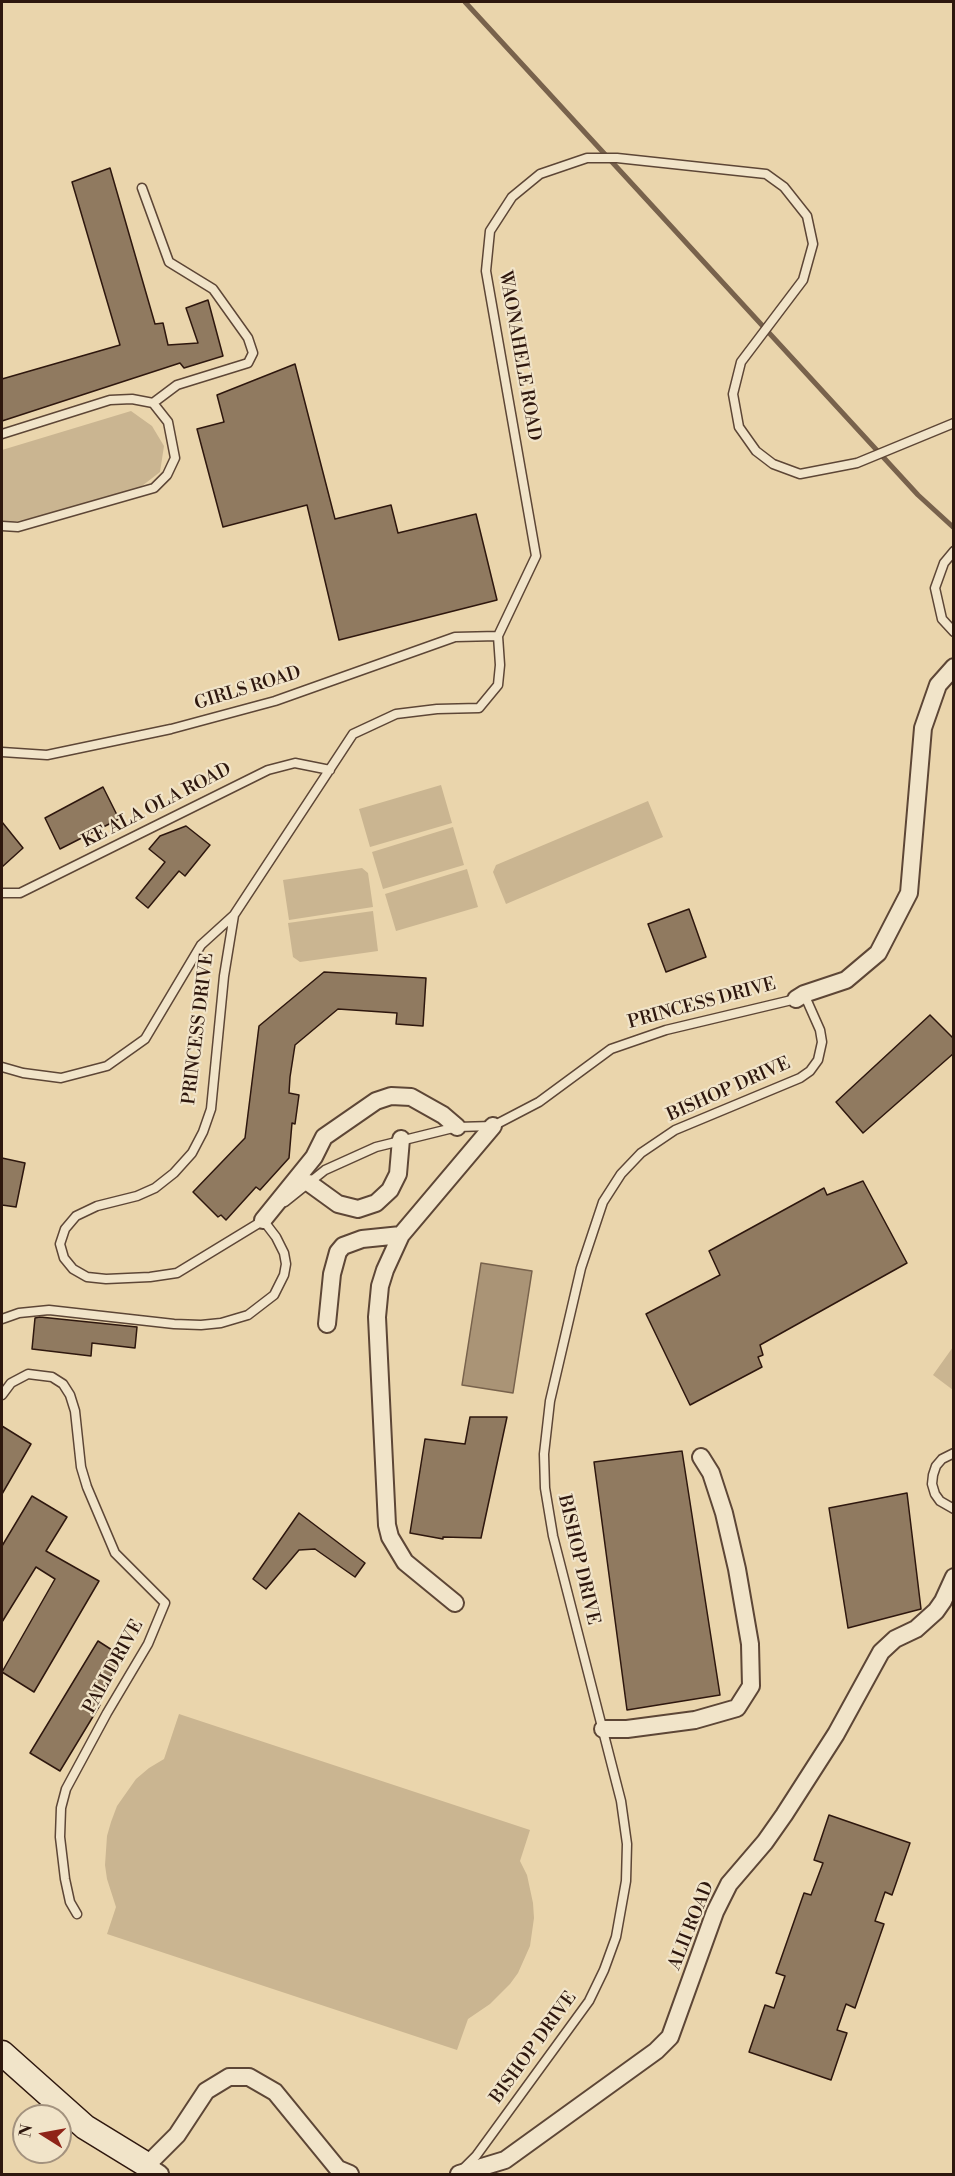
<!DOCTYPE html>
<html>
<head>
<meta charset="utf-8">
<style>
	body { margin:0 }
	#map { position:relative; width:955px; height:2176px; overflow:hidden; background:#ead5ac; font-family:"Libre Bodoni",serif }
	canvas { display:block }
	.frame { position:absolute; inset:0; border:3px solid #2e170e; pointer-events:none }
	.north { position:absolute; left:12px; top:2104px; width:60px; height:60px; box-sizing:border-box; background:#f1e4c9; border:2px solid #a3927e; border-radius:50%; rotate:281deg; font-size:16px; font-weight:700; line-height:24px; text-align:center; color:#2e170e }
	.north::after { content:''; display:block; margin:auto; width:21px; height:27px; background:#8f2418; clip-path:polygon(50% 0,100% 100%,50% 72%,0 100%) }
</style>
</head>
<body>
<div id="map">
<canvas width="955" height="2176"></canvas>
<div class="frame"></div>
<div class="north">N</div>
</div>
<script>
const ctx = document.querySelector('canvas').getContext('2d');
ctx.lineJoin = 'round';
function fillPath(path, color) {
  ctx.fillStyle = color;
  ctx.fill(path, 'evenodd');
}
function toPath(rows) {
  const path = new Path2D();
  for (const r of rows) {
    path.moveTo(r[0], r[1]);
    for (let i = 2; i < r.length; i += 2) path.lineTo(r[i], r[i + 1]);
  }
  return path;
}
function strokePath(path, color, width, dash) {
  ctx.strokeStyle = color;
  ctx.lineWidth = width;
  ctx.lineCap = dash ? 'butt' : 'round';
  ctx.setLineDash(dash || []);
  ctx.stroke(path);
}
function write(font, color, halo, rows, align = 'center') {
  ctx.font = font + ' "Libre Bodoni",serif';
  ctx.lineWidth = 4.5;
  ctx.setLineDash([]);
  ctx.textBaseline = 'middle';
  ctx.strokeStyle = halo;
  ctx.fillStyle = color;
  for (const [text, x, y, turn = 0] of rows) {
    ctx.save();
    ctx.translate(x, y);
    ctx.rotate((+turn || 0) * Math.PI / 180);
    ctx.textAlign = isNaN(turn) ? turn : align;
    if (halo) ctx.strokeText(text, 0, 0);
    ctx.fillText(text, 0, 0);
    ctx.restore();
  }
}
fillPath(toPath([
	[131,411,152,426,164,446,160,472,138,489,76,508,4,524,2,522,2,450],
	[441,785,452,823,370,847,359,809],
	[648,801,663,837,506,904,493,872,496,865],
	[453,827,464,865,383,889,372,852],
	[362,868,368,873,373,907,289,920,283,880],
	[467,869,478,907,396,931,385,894],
	[373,911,378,951,300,962,293,957,288,923],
	[953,1347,953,1390,933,1375],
	[179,1714,530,1830,520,1861,527,1875,533,1903,534,1918,530,1946,518,1973,510,1984,490,2004,468,2019,457,2050,107,1934,116,1907,107,1879,105,1865,107,1836,111,1822,117,1806,136,1779,149,1768,164,1759]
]), '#cab591');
const water = toPath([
	[481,1263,532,1271,513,1393,462,1385,481,1263]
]);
fillPath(water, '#aa9476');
strokePath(water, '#78624c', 1.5);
strokePath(toPath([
	[465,2,918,495,954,528]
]), '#78624c', 5);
const building = toPath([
	[110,168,155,324,163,323,168,345,198,343,186,308,208,300,223,356,184,368,180,363,2,421,2,379,120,345,72,182,110,168],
	[295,364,335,519,391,505,398,533,476,514,497,600,339,640,307,505,223,527,197,429,224,422,217,395,295,364],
	[103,787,119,819,60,849,45,818,103,787],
	[2,822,23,848,2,867,2,822],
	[186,826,210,845,185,876,179,871,148,908,136,898,165,862,149,849,160,836,186,826],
	[689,909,706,957,666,972,648,924,689,909],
	[324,972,426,978,423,1026,396,1024,397,1013,338,1009,295,1045,290,1077,289,1093,299,1095,295,1124,292,1123,289,1158,260,1190,256,1187,226,1220,221,1215,218,1217,193,1192,245,1138,259,1026,324,972],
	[930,1015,954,1039,954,1053,863,1133,836,1102,930,1015],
	[2,1158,25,1163,16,1207,2,1205,2,1158],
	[863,1181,907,1263,760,1345,763,1355,758,1357,762,1367,690,1405,646,1314,720,1275,709,1251,824,1188,827,1195,863,1181],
	[40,1317,137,1327,135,1348,92,1343,91,1356,32,1349,35,1318,40,1317],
	[470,1417,507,1417,481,1538,443,1537,443,1539,410,1533,425,1439,465,1444,470,1417],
	[2,1426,31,1444,2,1494,2,1426],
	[682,1451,720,1695,627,1710,594,1462,682,1451],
	[907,1493,921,1609,848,1628,829,1508,907,1493],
	[32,1496,67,1517,46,1551,99,1581,34,1692,2,1672,55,1579,36,1567,2,1622,2,1546,32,1496],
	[299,1513,365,1563,355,1577,315,1549,299,1550,266,1589,253,1579,299,1513],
	[98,1641,123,1657,95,1703,100,1705,60,1771,30,1753,98,1641],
	[829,1815,910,1843,892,1895,885,1892,875,1921,884,1924,855,2008,846,2004,837,2030,847,2033,831,2080,749,2052,765,2005,774,2008,785,1976,776,1973,804,1893,811,1895,823,1863,814,1860,829,1815]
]);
fillPath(building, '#907a60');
strokePath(building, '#2e170e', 1.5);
const lane = toPath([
	[142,188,169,262,213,289,248,338,253,353,248,363,177,385,153,403],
	[2,434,110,400,132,399,153,403,168,422,175,458,167,475,154,488,18,527,2,526],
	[954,551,944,563,935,588,942,619,954,632],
	[2,752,47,755,171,729,275,701,455,637,498,636],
	[2,893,20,893,268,770,295,763,330,770],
	[2,1067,23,1073,61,1078,107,1066,145,1039,201,945,234,915],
	[285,1202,325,1170,376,1147,457,1127,493,1126,539,1102,611,1049,666,1030,796,999],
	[264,1220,177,1273,150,1277,106,1279,87,1277,73,1269,64,1258,60,1244,65,1229,76,1216,97,1206,137,1196,155,1188,174,1173,192,1153,203,1132,211,1109,224,976,234,915,353,734,396,714,437,709,479,708,498,685,500,665,498,636,536,556,486,271,490,231,512,197,540,174,587,158,617,158,766,174,784,187,807,216,813,244,803,280,741,362,733,394,739,427,756,451,773,464,800,474,857,463,954,423],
	[2,1319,19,1313,49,1310,174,1324,201,1325,221,1323,248,1315,274,1295,284,1275,286,1264,284,1253,276,1237,263,1220],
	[2,1395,11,1383,28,1374,52,1377,63,1384,70,1395,75,1411,81,1467,87,1487,115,1553,165,1603,148,1644,107,1713,66,1789,61,1808,60,1837,65,1879,70,1902,77,1914],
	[954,1453,942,1459,936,1466,933,1475,932,1484,935,1494,940,1501,954,1509],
	[462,2170,476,2156,589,2001,604,1970,616,1937,626,1881,627,1844,621,1801,553,1536,545,1488,544,1454,550,1401,581,1268,603,1202,621,1174,641,1153,675,1130,800,1078,810,1071,818,1060,822,1042,820,1030,804,994]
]);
const street = toPath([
	[796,999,804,994,846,980,878,953,909,893,923,728,938,685,954,667],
	[309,1183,338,1204,358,1209,376,1203,390,1190,398,1174,401,1139],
	[263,1220,314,1157,324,1137,376,1101,391,1096,411,1097,443,1115,457,1127],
	[327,1324,332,1274,338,1252,343,1246,362,1239,401,1235],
	[455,1603,405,1562,390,1537,387,1525,377,1317,380,1286,385,1270,401,1235,493,1126],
	[603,1729,627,1729,695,1720,737,1708,751,1686,750,1644,737,1569,724,1513,711,1473,701,1457],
	[160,2174,147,2165,177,2135,206,2091,229,2077,249,2077,275,2092,338,2169,350,2174],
	[459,2174,505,2160,656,2051,670,2037,715,1912,729,1884,765,1842,784,1815,836,1734,881,1652,895,1639,916,1629,936,1611,943,1601,954,1577]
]);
const secondary = toPath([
	[2,2053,85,2127,147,2165]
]);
strokePath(lane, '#5d4636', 11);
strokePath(street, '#5d4636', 20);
strokePath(secondary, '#2e170e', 27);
strokePath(lane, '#f1e4c9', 8);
strokePath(street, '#f1e4c9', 16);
strokePath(secondary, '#f1e4c9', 24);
write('18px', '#2e170e', '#f1e4c9', [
	["WAONAHELE ROAD",519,356,80],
	["GIRLS ROAD",248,689,-17],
	["KE ALA OLA ROAD",157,806,-27],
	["PRINCESS DRIVE",702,1004,-15],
	["PRINCESS DRIVE",199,1029,-83],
	["BISHOP DRIVE",729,1090,-24],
	["BISHOP DRIVE",578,1560,77],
	["PALI DRIVE",114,1667,-61],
	["ALII ROAD",692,1926,-68],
	["BISHOP DRIVE",534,2048,-54]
]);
</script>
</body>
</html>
